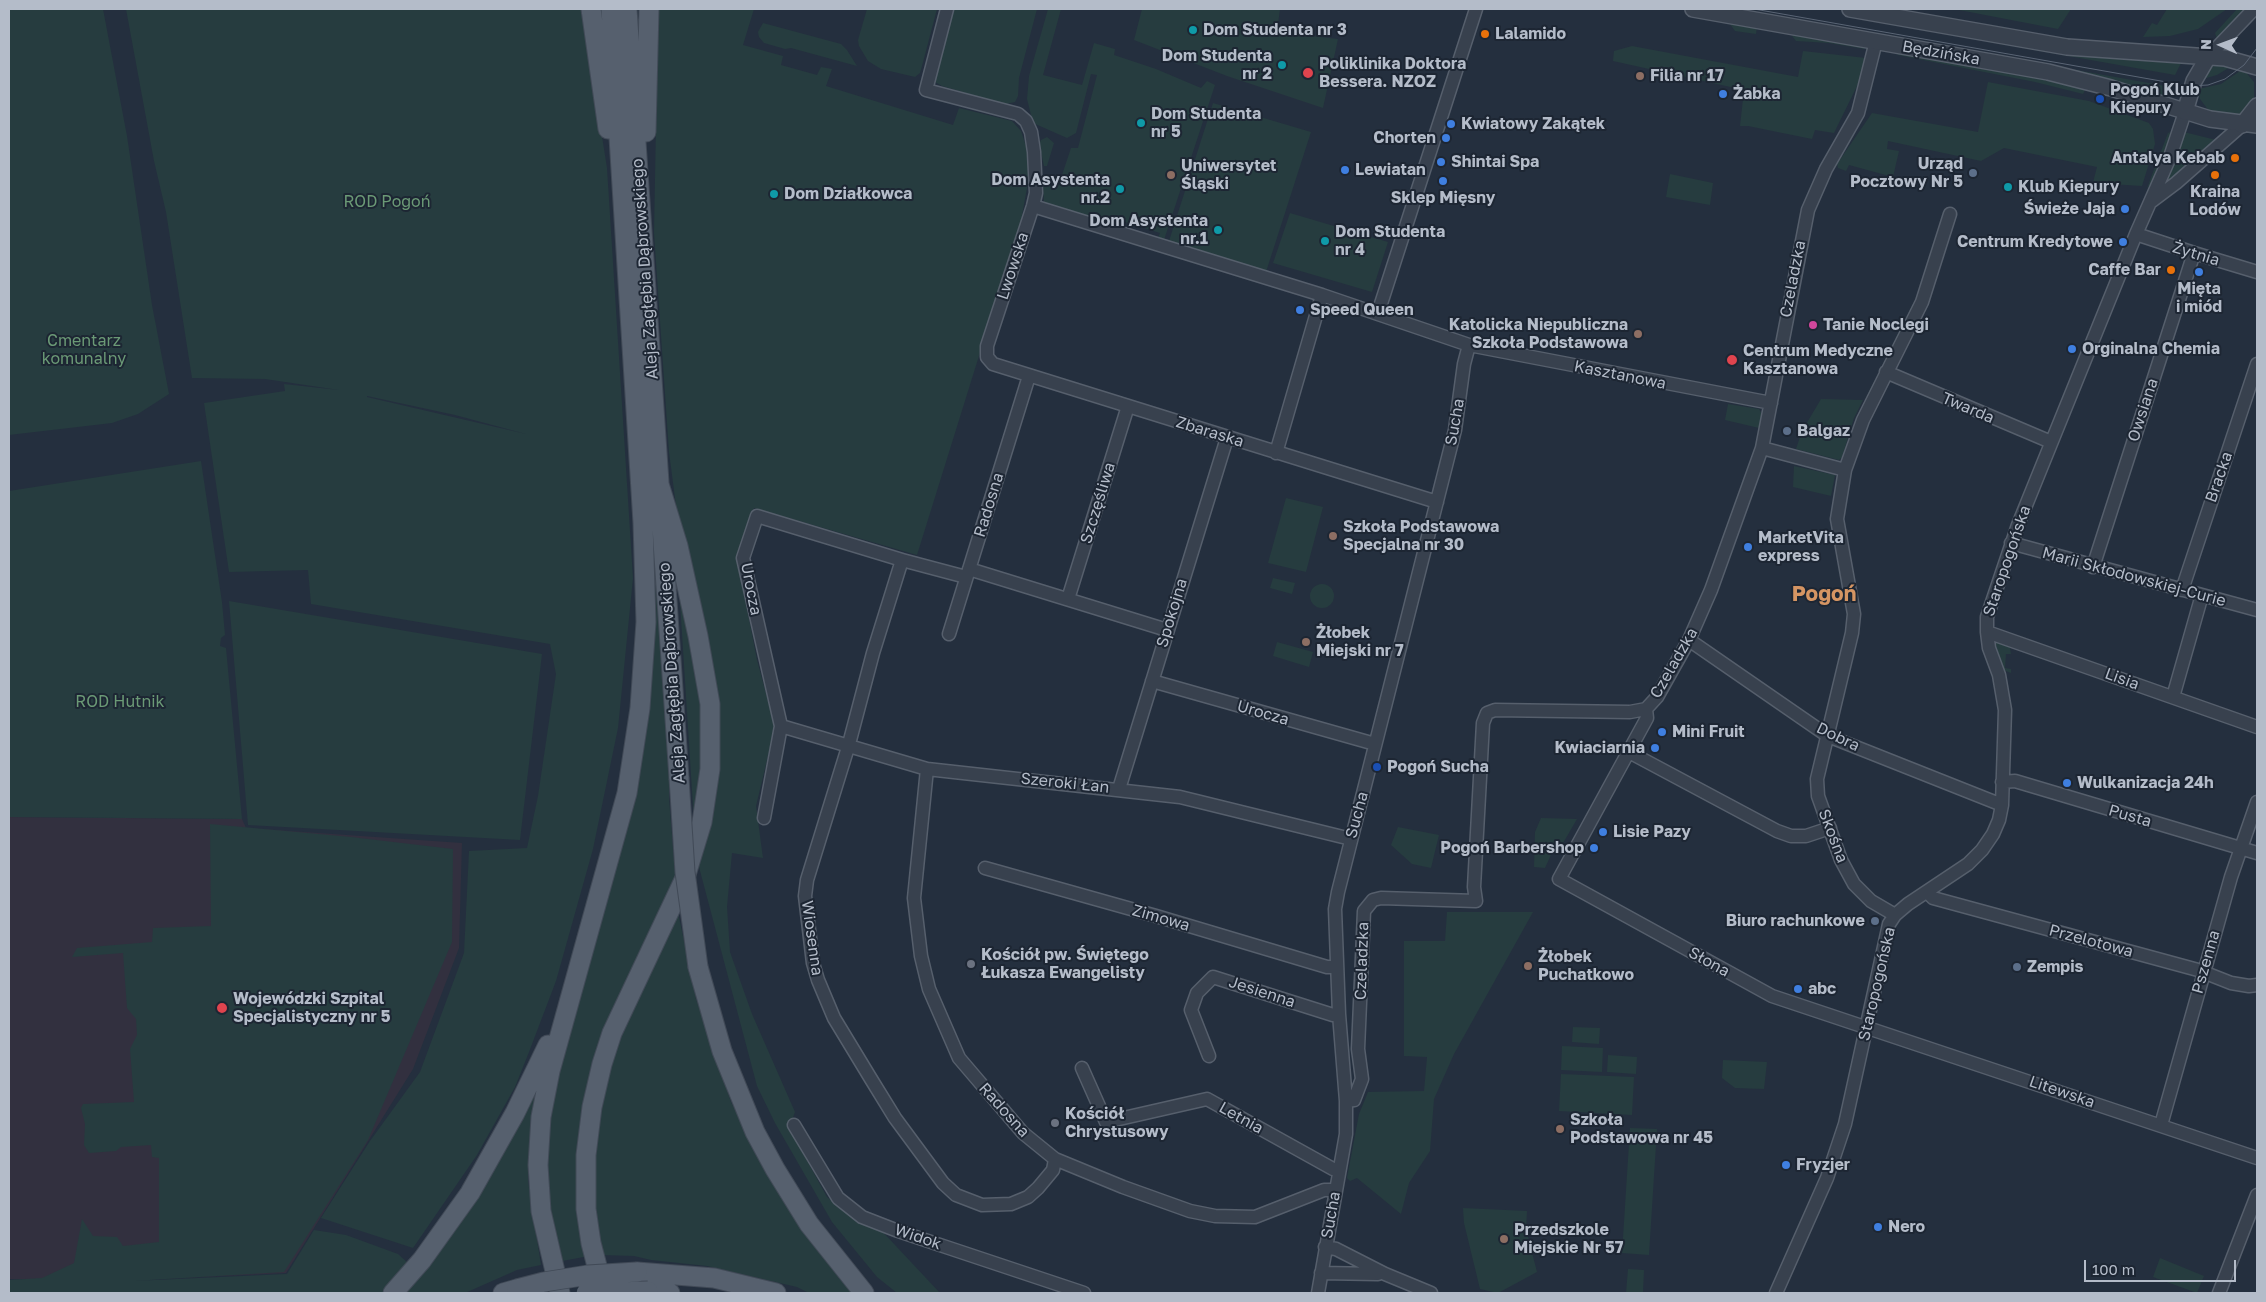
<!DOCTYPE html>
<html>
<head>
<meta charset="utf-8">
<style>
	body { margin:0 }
	#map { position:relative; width:2266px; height:1302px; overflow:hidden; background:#242f3e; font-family:"Golos Text",sans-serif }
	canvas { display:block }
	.frame { position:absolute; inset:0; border:10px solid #b4bcc9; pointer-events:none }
	.north { position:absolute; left:2196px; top:20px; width:50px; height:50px; -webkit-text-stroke:4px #1d2633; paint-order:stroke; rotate:272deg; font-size:14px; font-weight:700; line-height:20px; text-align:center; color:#b4bcc9 }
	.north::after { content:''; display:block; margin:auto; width:18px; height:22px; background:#b4bcc9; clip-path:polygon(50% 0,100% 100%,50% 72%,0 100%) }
	.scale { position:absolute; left:2084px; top:1260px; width:152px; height:22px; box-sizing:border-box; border:2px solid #b4bcc9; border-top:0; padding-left:6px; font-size:15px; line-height:18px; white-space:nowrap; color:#b4bcc9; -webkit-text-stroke:4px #1d2633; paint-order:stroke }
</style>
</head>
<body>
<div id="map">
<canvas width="2266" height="1302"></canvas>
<div class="frame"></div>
<div class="north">N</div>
<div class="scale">100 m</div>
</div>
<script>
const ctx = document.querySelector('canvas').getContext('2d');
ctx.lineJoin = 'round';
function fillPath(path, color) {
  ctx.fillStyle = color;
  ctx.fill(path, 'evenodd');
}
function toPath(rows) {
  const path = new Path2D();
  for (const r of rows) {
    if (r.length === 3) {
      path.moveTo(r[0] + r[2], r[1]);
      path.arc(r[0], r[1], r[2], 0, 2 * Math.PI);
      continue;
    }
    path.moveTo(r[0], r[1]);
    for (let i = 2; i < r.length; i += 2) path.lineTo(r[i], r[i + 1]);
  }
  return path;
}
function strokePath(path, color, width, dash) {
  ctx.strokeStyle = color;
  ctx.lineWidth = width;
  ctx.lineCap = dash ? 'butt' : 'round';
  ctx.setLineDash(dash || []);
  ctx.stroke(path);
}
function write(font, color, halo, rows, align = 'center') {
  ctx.font = font + ' "Golos Text",sans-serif';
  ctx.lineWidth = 4;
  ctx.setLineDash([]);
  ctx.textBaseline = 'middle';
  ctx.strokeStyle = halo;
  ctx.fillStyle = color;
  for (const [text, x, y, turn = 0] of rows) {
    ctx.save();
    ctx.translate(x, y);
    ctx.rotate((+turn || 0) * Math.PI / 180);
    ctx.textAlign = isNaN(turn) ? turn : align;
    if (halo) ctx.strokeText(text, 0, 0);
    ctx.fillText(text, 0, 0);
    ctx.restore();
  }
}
fillPath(toPath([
	[9,817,242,819,246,828,462,843,459,948,413,1069,286,1273,113,1281,9,1279]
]), '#32303f');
fillPath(toPath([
	[9,9,103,9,127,136,152,305,169,394,138,414,112,423,9,435],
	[126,9,582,9,607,168,633,578,618,728,593,849,556,981,529,1052,515,1087,477,1155,413,1248,321,1218,370,1141,420,1072,464,953,469,851,527,848,538,796,556,674,550,644,311,604,308,570,229,572,204,403,285,391,284,384,339,390,265,379,192,378,166,212,154,161],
	[367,396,455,415,526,434,367,397],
	[654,9,754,9,743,45,783,56,781,65,817,75,821,67,832,69,826,86,953,125,959,108,1012,121,1021,131,1028,152,1029,177,1021,221,917,555,754,508,738,562,757,660,775,727,756,806,763,858,732,853,727,907,730,952,752,1014,795,1112,789,1128,827,1197,853,1218,880,1229,940,1293,897,1293,877,1277,832,1222,775,1123,757,1086,699,867,716,796,717,716,679,529,669,452,654,233,657,70],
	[867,9,937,9,922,66,920,73,915,77,881,69,868,61,859,46,858,40],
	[952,9,1037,9,1019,78,1018,96,1015,102,1006,104,993,101,942,86,935,82,934,78],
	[1048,9,1061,9,1043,75,1082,85,1094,43,1115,49,1114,55,1156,69,1201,88,1207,81,1215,85,1164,240,1158,238,1160,233,1112,218,1110,223,1044,203,1043,185,1060,181,1071,148,1078,148,1097,75,1091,74,1076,133,1067,138,1033,123,1027,99,1029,76],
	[1142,9,1280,9,1277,32,1338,39,1323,108,1227,76,1134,40],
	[1954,9,2071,9,2058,29],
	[2167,9,2227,9,2198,29,2170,36,2143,37,2152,23,2157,25],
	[2237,9,2245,9,2217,39,2215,33],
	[1727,20,1757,26,1756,34,1735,31],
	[763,23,841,44,847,50,857,66,791,48,785,49,764,43,759,37,758,32],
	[1901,24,2182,61,2175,75,1900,26],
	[1789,32,1862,45,1865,49,1829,43,1796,41],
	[1898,38,2171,87,2166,99,1898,40],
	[1632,46,1798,77,1803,51,1866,58,1860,80,1834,133,1815,130,1812,139,1748,126,1740,126,1744,90,1613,61,1614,51],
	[1895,52,2059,81,2085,90,2083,94,2035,82,1898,55],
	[2224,64,2230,67,2217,75,2203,79,2211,67],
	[2243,69,2254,82,2254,99,2241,115,2236,116,2209,111,2200,99,2198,89,2221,84],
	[1988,82,2089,101,2149,123,2153,129,2155,144,2142,186,2110,184,2105,188,2091,190,2097,167,2004,148,1981,161,1888,141,1887,149,1899,151,1893,177,1849,165,1846,171,1838,168,1837,164,1872,113,1978,132],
	[1213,103,1311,132,1266,272,1169,241],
	[2171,132,2165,155,2152,183,2147,188,2168,133],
	[2184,132,2216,140,2163,191,2174,157],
	[1047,137,1054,143,1047,166,1044,166,1039,144,1041,140],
	[627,162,669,742,669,798,676,885,602,1045,589,1256,557,1262,547,1204,547,1118,645,728],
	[1670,174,1713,183,1710,205,1666,197],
	[1290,213,1388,242,1372,292,1273,263],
	[1821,399,1863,400,1854,418,1842,457,1839,460,1796,449,1802,431],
	[1728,404,1759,409,1762,414,1759,428,1725,420],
	[201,461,222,602,225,635,221,638,220,646,226,648,242,819,9,817,9,491],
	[1794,466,1835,475,1831,496,1793,487],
	[1286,498,1323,507,1306,572,1268,563],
	[1273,578,1295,583,1292,594,1270,588],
	[1322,596,12],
	[679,587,695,645,707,736,694,822],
	[229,601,542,654,520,840,248,825],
	[1995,641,2008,644,2010,648,2011,654,2006,654,2005,668,2011,669,2011,673,2003,670],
	[1277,642,1313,652,1309,667,1273,656],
	[1541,818,1577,819,1562,845,1555,846,1545,868,1534,867,1535,832],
	[210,824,351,837,453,849,452,942,368,1140,284,1272,133,1281,287,1274,314,1230,346,1235,398,1254,408,1263,383,1293,9,1293,9,1280,42,1278,74,1263,82,1219,93,1236,117,1237,123,1246,159,1242,159,1158,152,1157,151,1145,121,1147,116,1151,89,1153,84,1145,85,1124,81,1108,83,1104,134,1102,130,1049,137,1035,136,1019,127,1008,123,953,72,957,77,948,152,942,153,928,211,926],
	[1398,827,1439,835,1431,868,1412,864,1391,845],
	[678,912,696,999,731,1102,769,1176,855,1293,809,1293,797,1287,707,1266,651,1260,634,1256,600,1255,591,1177,607,1066],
	[1447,912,1533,912,1454,1054,1434,1099,1430,1151,1409,1183,1401,1214,1357,1178,1350,1181,1347,1178,1359,1114,1368,1092,1424,1091,1427,1057,1404,1056,1404,941,1445,941],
	[1573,1027,1600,1028,1599,1044,1572,1042],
	[1562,1046,1603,1048,1602,1072,1561,1070],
	[1608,1055,1637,1057,1636,1074,1607,1072],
	[1723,1060,1767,1062,1764,1089,1735,1088,1722,1078],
	[1561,1074,1634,1077,1632,1115,1559,1111],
	[535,1089,528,1181,541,1265,517,1270,465,1293,398,1293],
	[1630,1128,1657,1129,1649,1255,1622,1253],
	[1463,1208,1527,1211,1526,1229,1537,1272,1498,1293,1480,1289,1464,1223],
	[2160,1258,2204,1276,2197,1293,2153,1277],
	[1628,1269,1644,1270,1643,1293,1626,1293]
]), '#263c3f');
const minor = toPath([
	[947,9,926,90,1018,114,1026,121,1031,132,1034,152,1036,193,1033,206,987,346,987,357,993,364,1437,502],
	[2208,57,2254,9],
	[2152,201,2176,183,2242,125],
	[1033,206,1322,295,1469,345,1771,403],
	[2136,234,2194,253,2257,272],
	[1378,313,1476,9],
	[1886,372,2051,442],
	[1762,448,1845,470],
	[1276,453,1322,295],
	[2011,543,2257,610],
	[902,560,873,653,849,744,807,880,805,896,813,963,818,980,834,1018,871,1079,895,1118,943,1183,956,1195,982,1205,1011,1204,1028,1197,1038,1188,1053,1170,1055,1159],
	[2093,567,2194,253],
	[969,569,1167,630],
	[2182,590,2257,364],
	[1068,599,1128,406],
	[1987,632,2257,727],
	[949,634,1029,376],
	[1689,640,1828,736,2002,805],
	[1152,681,1375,744],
	[2173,697,2202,595],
	[1646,709,1647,718,1559,879,1772,996,2257,1158],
	[781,726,927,769,1180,797,1351,839],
	[1629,752,1777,831,1791,836,1806,836,1830,828],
	[927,769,914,898,921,956,929,989,959,1058,1023,1133,1055,1159,1123,1187,1190,1211,1215,1216,1255,1217,1324,1190,1335,1190],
	[2002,782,2015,781,2257,853],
	[1119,789,1227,438],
	[764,818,781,726,743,558,757,516,902,560,966,577],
	[985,868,1156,916,1327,967,1337,967],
	[1927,892,1933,898,2198,970,2231,983,2249,986,2257,985],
	[1895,915,1871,901,1854,884,1841,860,1818,796,1817,779,1852,633,1854,614,1837,519,1845,470,1863,420,1922,302,1950,214],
	[1209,1056,1191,1010,1197,993,1213,977,1333,1015,1339,1014],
	[1082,1068,1106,1122,1207,1099,1333,1169,1339,1171],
	[1346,1101,1354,1100,1362,1079,1358,1049,1364,911,1373,900,1381,898,1476,901,1474,887,1483,723,1487,713,1495,710,1630,712,1646,709,1657,697,1689,640,1711,590,1762,448,1808,210,1826,169,1858,113,1876,41],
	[794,1125,838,1198,862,1217,898,1231,1084,1293],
	[2161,1125,2231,877,2257,802],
	[1325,1247,1336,1249,1385,1274,1431,1293],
	[1321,1273,1378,1274],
	[1318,1293,1346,1134,1346,1101,1339,1014,1335,909,1338,892,1455,430,1464,364,1469,345],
	[1776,1293,1827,1178,1845,1124,1889,924,1895,915,1908,904,1968,864,1982,850,1993,834,1999,820,2002,805,2005,710,1999,675,1989,648,1987,632,1987,617,2018,525,2136,234,2170,157,2185,112],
	[2219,1293,2257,1195]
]);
const tertiary = toPath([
	[1693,9,2048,72,2111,88,2210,119,2257,125],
	[1850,9,2067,47,2225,58,2257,67],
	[2185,112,2194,81,2208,57],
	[2242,125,2257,106]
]);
const primary = toPath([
	[591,9,608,129],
	[627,9,679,778],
	[646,132,649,9],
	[698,967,722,1051,755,1132,775,1169,809,1224,864,1293],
	[637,1272,714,1278,776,1293],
	[603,1289,591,1243,586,1209,586,1155,592,1107,602,1064,612,1033,685,878,702,822,710,769,710,704,698,636,678,546,659,484],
	[648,1291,670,1293],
	[393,1293,422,1260,470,1193,515,1113,548,1045],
	[503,1293,517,1289],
	[560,1293,541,1211,538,1165,541,1117,550,1071,627,793,640,708,646,622,643,523,611,9]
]);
strokePath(minor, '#565f6c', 15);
strokePath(tertiary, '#565f6c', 18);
strokePath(primary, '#414a57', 21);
strokePath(minor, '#38414e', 12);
strokePath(tertiary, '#38414e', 15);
strokePath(primary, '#56606e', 19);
strokePath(toPath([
	[1754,9,2189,86,2208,85,2225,79,2244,65,2257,48]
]), '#5a6575', 1);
const primaryBridge = toPath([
	[679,778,685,872,698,967],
	[517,1289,544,1282,588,1275,637,1272],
	[586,1293,648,1291]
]);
strokePath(primaryBridge, '#414a57', 21, []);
strokePath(primaryBridge, '#56606e', 19);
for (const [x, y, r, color] of [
	[1193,30,5,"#0f9aa8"],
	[1485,34,5,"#e8710a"],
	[1282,65,5,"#0f9aa8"],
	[1308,73,6,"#e0444e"],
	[1640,76,5,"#8d6e63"],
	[1723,94,5,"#3f7fe0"],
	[2100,99,5,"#1a4fb4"],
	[1141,123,5,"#0f9aa8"],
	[1451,124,5,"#3f7fe0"],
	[1446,138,5,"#3f7fe0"],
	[2235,158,5,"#e8710a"],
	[1441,162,5,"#3f7fe0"],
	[1345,170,5,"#3f7fe0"],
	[1973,173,5,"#5c6f8a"],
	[1171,175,5,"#8d6e63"],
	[2215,175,5,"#e8710a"],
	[1443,181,5,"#3f7fe0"],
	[2008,187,5,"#0f9aa8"],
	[1120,189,5,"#0f9aa8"],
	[774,194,5,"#0f9aa8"],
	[2125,209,5,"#3f7fe0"],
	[1218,230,5,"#0f9aa8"],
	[1325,241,5,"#0f9aa8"],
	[2123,242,5,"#3f7fe0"],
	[2171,270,5,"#e8710a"],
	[2199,272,5,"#3f7fe0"],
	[1300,310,5,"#3f7fe0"],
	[1813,325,5,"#d1479c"],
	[1638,334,5,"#8d6e63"],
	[2072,349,5,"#3f7fe0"],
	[1732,360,6,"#e0444e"],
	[1787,431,5,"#5c6f8a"],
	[1333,536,5,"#8d6e63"],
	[1748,547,5,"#3f7fe0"],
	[1306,642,5,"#8d6e63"],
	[1662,732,5,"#3f7fe0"],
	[1655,748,5,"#3f7fe0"],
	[1377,767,5,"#1a4fb4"],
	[2067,783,5,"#3f7fe0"],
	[1603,832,5,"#3f7fe0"],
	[1594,848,5,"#3f7fe0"],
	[1875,921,5,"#5c6f8a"],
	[971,964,5,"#6b7280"],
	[1528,966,5,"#8d6e63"],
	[2017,967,5,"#5c6f8a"],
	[1798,989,5,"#3f7fe0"],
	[222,1008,6,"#e0444e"],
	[1055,1123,5,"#6b7280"],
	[1560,1129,5,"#8d6e63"],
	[1786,1165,5,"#3f7fe0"],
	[1878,1227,5,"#3f7fe0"],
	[1504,1239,5,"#8d6e63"]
]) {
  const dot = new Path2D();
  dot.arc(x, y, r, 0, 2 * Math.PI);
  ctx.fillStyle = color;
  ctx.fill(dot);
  strokePath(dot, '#1d2633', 2);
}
write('bold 16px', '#b4bcc9', '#1d2633', [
	["Dom Studenta nr 3",1203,30],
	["Lalamido",1495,34],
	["Dom Studenta",1272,56,"right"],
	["nr 2",1272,74,"right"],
	["Poliklinika Doktora",1319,64],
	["Bessera. NZOZ",1319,82],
	["Filia nr 17",1650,76],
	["Pogoń Klub",2110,90],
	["Kiepury",2110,108],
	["Żabka",1733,94],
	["Dom Studenta",1151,114],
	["nr 5",1151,132],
	["Kwiatowy Zakątek",1461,124],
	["Chorten",1436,138,"right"],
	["Antalya Kebab",2225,158,"right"],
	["Shintai Spa",1451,162],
	["Urząd",1963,164,"right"],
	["Pocztowy Nr 5",1963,182,"right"],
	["Uniwersytet",1181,166],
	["Śląski",1181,184],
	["Lewiatan",1355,170],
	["Dom Asystenta",1110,180,"right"],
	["nr.2",1110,198,"right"],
	["Klub Kiepury",2018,187],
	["Kraina",2215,192,"center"],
	["Lodów",2215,210,"center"],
	["Dom Działkowca",784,194],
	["Sklep Mięsny",1443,198,"center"],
	["Świeże Jaja",2115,209,"right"],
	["Dom Asystenta",1208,221,"right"],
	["nr.1",1208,239,"right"],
	["Dom Studenta",1335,232],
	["nr 4",1335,250],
	["Centrum Kredytowe",2113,242,"right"],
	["Caffe Bar",2161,270,"right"],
	["Mięta",2199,289,"center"],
	["i miód",2199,307,"center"],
	["Speed Queen",1310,310],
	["Katolicka Niepubliczna",1628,325,"right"],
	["Szkoła Podstawowa",1628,343,"right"],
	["Tanie Noclegi",1823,325],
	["Orginalna Chemia",2082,349],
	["Centrum Medyczne",1743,351],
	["Kasztanowa",1743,369],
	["Balgaz",1797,431],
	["Szkoła Podstawowa",1343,527],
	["Specjalna nr 30",1343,545],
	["MarketVita",1758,538],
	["express",1758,556],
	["Żłobek",1316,633],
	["Miejski nr 7",1316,651],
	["Mini Fruit",1672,732],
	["Kwiaciarnia",1645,748,"right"],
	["Pogoń Sucha",1387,767],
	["Wulkanizacja 24h",2077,783],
	["Lisie Pazy",1613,832],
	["Pogoń Barbershop",1584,848,"right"],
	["Biuro rachunkowe",1865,921,"right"],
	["Kościół pw. Świętego",981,955],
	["Łukasza Ewangelisty",981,973],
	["Żłobek",1538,957],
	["Puchatkowo",1538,975],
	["Zempis",2027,967],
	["abc",1808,989],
	["Wojewódzki Szpital",233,999],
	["Specjalistyczny nr 5",233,1017],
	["Kościół",1065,1114],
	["Chrystusowy",1065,1132],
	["Szkoła",1570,1120],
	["Podstawowa nr 45",1570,1138],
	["Fryzjer",1796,1165],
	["Nero",1888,1227],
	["Przedszkole",1514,1230],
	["Miejskie Nr 57",1514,1248]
], 'left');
write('16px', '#b4bcc9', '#1d2633', [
	["Będzińska",1941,53,10],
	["Żytnia",2196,254,17],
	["Lwowska",1013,266,-72],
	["Aleja Zagłębia Dąbrowskiego",645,269,-94],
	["Czeladzka",1793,279,-79],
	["Kasztanowa",1620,375,11],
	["Twarda",1968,408,23],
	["Owsiana",2143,410,-72],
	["Sucha",1455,422,-80],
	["Zbaraska",1210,432,17],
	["Bracka",2219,477,-71],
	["Szczęśliwa",1098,503,-73],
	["Radosna",989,505,-73],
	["Staropogońska",2007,561,-71],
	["Marii Skłodowskiej-Curie",2134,577,15],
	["Urocza",751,589,79],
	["Spokojna",1172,613,-73],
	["Czeladzka",1674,663,-60],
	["Aleja Zagłębia Dąbrowskiego",672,673,-94],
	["Lisia",2122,679,20],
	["Urocza",1263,713,16],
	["Dobra",1838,737,26],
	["Szeroki Łan",1065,783,6],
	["Sucha",1357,815,-75],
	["Pusta",2130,816,16],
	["Skośna",1833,836,69],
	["Zimowa",1161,918,16],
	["Wiosenna",812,938,82],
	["Przelotowa",2091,941,15],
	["Czeladzka",1362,961,-88],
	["Słona",1709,962,29],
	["Pszenna",2206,962,-74],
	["Staropogońska",1877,984,-77],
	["Jesienna",1262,992,18],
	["Litewska",2062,1092,19],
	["Radosna",1004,1110,48],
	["Letnia",1241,1118,29],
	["Sucha",1331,1215,-80],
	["Widok",918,1237,19]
]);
write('16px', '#6b9a76', '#1d2633', [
	["ROD Pogoń",387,202],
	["Cmentarz",84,341],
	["komunalny",84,359],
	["ROD Hutnik",120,702]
]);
write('bold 21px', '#d59563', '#1d2633', [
	["Pogoń",1824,594]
]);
</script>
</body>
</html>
